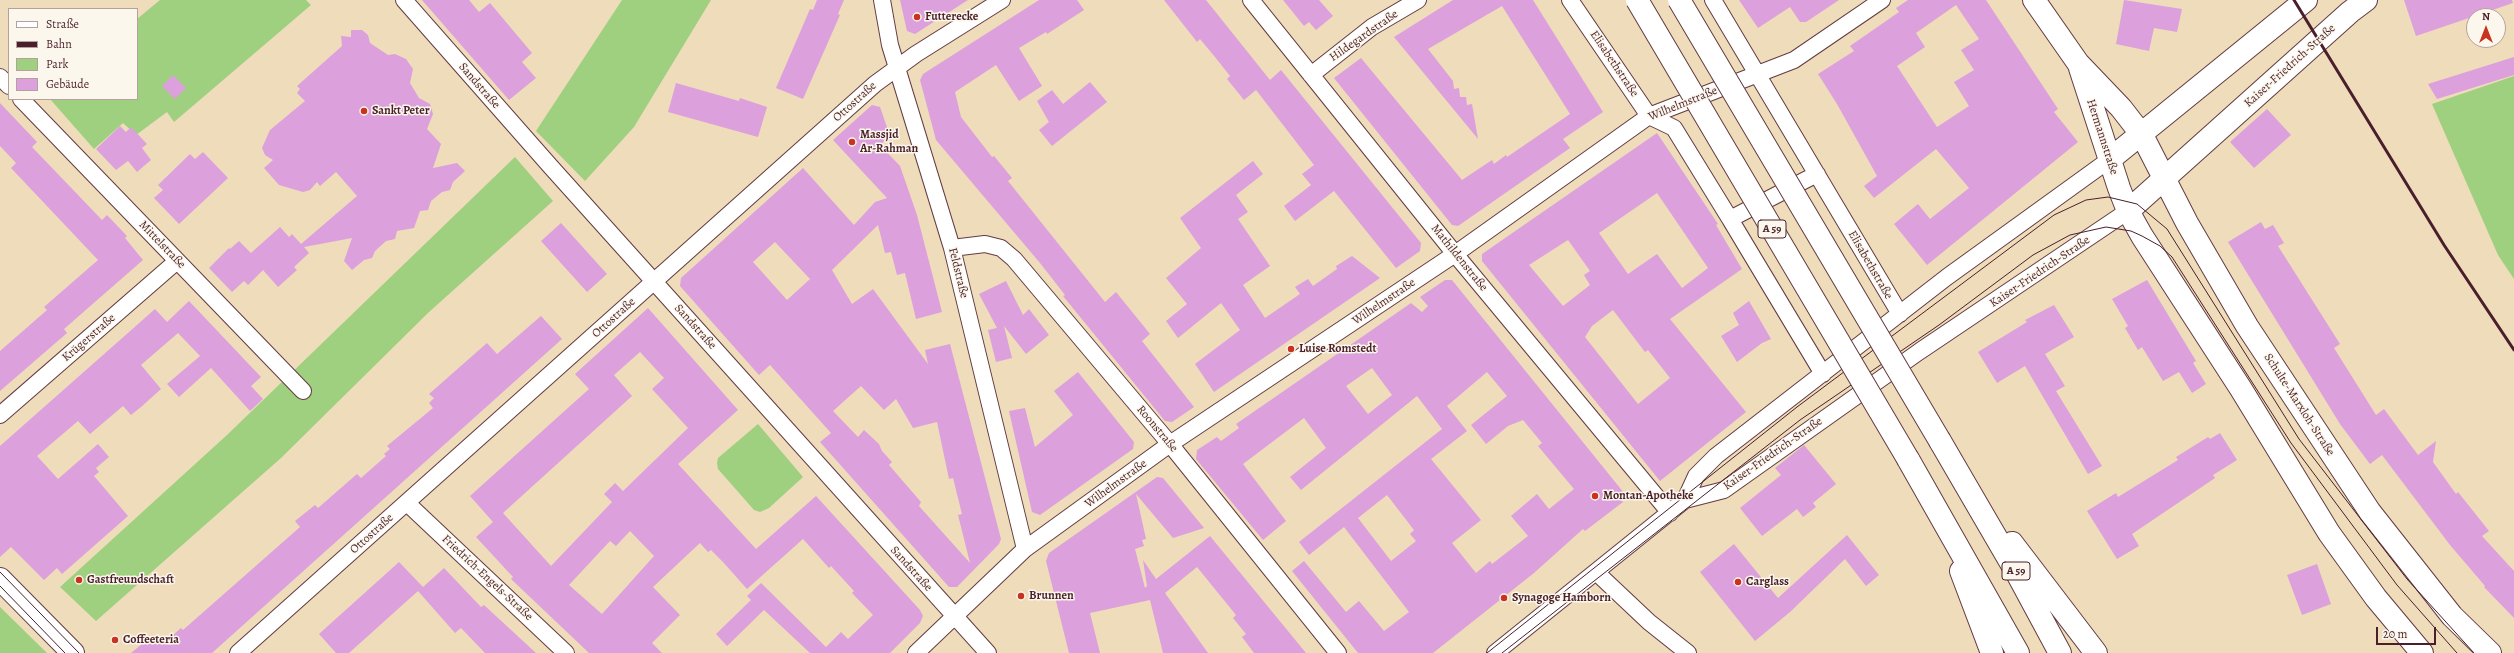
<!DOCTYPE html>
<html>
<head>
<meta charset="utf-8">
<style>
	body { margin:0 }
	#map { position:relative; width:2514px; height:653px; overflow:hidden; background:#efdcbb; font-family:Alegreya,serif }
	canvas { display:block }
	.legend { position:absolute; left:8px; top:8px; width:130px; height:92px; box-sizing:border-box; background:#fbf7ec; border:1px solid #b4a19f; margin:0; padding:5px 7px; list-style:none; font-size:12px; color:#4a1f2b }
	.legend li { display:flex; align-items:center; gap:8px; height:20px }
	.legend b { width:20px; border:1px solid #b4a19f }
	.north { position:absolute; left:2466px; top:8px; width:40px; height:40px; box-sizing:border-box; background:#fbf7ec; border:1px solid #b4a19f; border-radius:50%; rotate:0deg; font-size:11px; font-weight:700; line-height:16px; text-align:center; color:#4a1f2b }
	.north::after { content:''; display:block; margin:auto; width:14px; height:18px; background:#c8321e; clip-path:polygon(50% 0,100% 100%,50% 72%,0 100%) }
	.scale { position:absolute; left:2376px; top:627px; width:60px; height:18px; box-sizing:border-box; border:2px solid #4a1f2b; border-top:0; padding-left:5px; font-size:12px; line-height:14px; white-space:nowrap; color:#4a1f2b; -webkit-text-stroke:3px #fbf7ec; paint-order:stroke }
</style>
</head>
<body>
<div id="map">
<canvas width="2514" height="653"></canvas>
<ul class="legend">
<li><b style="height:5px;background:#fff"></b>Straße</li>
<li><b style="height:5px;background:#4a1f2b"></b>Bahn</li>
<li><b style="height:11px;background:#9ed07f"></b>Park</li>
<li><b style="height:11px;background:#dca0dc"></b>Gebäude</li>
</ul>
<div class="north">N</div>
<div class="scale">20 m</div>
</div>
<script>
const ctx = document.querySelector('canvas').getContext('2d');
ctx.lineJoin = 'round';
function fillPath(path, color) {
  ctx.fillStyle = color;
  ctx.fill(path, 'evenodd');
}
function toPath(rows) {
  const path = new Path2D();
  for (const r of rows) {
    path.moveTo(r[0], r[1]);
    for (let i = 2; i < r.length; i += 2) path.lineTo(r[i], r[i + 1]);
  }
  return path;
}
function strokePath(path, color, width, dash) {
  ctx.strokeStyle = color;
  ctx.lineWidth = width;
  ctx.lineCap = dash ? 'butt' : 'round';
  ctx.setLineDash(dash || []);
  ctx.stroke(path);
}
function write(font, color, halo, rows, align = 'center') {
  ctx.font = font + ' Alegreya,serif';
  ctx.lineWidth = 3;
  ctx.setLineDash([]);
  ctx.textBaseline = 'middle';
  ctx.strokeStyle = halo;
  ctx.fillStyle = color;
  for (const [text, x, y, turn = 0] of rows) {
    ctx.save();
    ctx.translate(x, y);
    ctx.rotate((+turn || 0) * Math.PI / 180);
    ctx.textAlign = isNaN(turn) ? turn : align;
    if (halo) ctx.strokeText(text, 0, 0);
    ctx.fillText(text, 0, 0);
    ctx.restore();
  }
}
fillPath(toPath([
	[160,0,306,0,311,5,174,122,167,112,136,135,123,123,94,149,50,99,137,99,137,19],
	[622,0,711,0,634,127,585,181,536,131],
	[2514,76,2514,279,2498,255,2432,104],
	[515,157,553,201,429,312,281,458,96,621,60,587,227,435],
	[758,424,803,477,769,508,760,512,754,510,718,469,717,463,718,458],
	[0,607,47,653,0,653]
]), '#9ed07f');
fillPath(toPath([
	[422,0,469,0,479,12,490,3,532,53,522,62,536,78,509,100],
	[817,0,844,0,838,14,840,15,803,99,776,88,810,9,813,10],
	[900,0,968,0,915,34,907,31],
	[1039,0,1077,0,1084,10,1047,34,1046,32,1019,48,1042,86,1019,101,996,65,955,92,961,117,992,157,994,156,1012,178,1008,181,1105,302,1116,292,1150,334,1142,341,1194,407,1172,422,1165,421,1063,296,1065,295,1040,263,936,140,920,80,923,74],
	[1164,0,1206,0,1270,80,1281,70,1421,243,1420,251,1396,268,1334,191,1295,221,1284,206,1311,185,1302,174,1314,165,1256,90,1244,100,1227,79,1230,76,1215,57,1200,39,1197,42],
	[1283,0,1319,0,1333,16,1316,30,1309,22,1304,26],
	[1453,0,1533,0,1603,112,1563,139,1570,148,1458,226,1452,225,1334,78,1361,58,1462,180,1492,160,1494,164,1506,155,1507,157,1570,114,1502,6,1428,49,1453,81,1454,89,1459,88,1460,97,1466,97,1467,105,1472,104,1478,139,1394,37],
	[1739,0,1839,0,1806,22,1800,22,1790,7,1758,28],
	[1908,0,1986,0,2058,109,2054,112,2078,142,1927,265,1894,224,1918,204,1930,219,1969,188,1936,149,1874,198,1864,186,1877,176,1837,104,1818,74,1854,51,1850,46,1899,12,1896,8],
	[1956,5,1979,39,1961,50,1974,70,1954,82,1969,106,1937,127,1897,66,1925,47,1916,33],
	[2124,0,2182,9,2177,32,2154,28,2149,51,2116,44],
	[2404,0,2512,0,2513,3,2416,36],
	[351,30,362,30,368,35,370,43,388,55,395,54,406,59,413,69,410,83,419,98,430,104,433,114,427,129,441,144,433,168,457,163,465,171,453,182,450,190,442,192,431,201,428,210,420,211,414,228,397,231,395,239,386,241,375,251,372,258,364,260,352,270,344,261,352,238,304,247,309,253,294,267,297,270,278,287,263,270,248,285,244,281,232,292,209,268,229,248,230,249,239,241,251,253,280,227,289,237,292,234,301,244,357,196,336,172,320,186,317,182,310,190,303,192,279,185,264,168,273,160,265,155,262,148,270,130,305,101,297,93,300,89,297,86,342,46,341,36,351,37],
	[2514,57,2514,75,2437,99,2428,84],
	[173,75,186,88,175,99,162,86],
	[1090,82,1107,102,1052,146,1039,130,1049,122,1037,101,1052,90,1063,104],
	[676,83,739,101,740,98,767,107,758,137,668,112],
	[0,103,37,142,32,147,102,220,107,215,127,236,125,238,143,260,64,329,67,333,0,391,0,351,47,310,44,307,98,260,11,168,16,163,0,146],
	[872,105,880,107,890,136,880,145,900,166,917,215,942,312,916,319,905,273,897,275,891,252,885,253,878,225,832,270,852,304,873,289,928,364,925,350,950,344,1001,539,999,544,957,587,949,587,820,442,831,433,770,365,759,375,680,286,681,278,803,168,854,225,875,202,887,198,833,140],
	[775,242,810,279,787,300,753,262],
	[861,386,884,410,896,399,913,428,937,422,949,479,953,478,962,514,958,515,970,563,919,506,921,502,889,465,892,462,882,451,879,444,864,430,858,437,833,411],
	[2267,109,2291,135,2254,168,2230,142],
	[120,126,126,132,131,127,147,144,142,148,151,160,137,172,128,161,116,170,96,149],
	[1657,133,1718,224,1716,225,1742,269,1670,319,1746,412,1660,481,1482,261,1482,254],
	[1657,193,1708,268,1682,288,1657,254,1628,274,1599,233],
	[1568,240,1590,271,1584,275,1590,285,1563,306,1529,265],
	[1613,310,1645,352,1648,350,1670,378,1638,404,1585,337,1592,326],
	[203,152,228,178,179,224,154,198,163,190,158,185,190,154,195,159],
	[1253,161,1263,174,1236,195,1248,212,1238,219,1270,266,1243,285,1265,318,1300,294,1295,287,1308,279,1313,286,1337,269,1336,266,1352,256,1380,278,1214,392,1195,364,1240,330,1221,303,1178,338,1166,321,1187,304,1166,278,1201,248,1180,218],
	[2261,222,2265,229,2273,225,2284,243,2278,246,2340,344,2334,348,2376,415,2384,409,2418,455,2436,441,2433,462,2456,494,2458,492,2489,531,2482,536,2514,571,2514,618,2484,587,2485,586,2450,545,2382,455,2370,464,2340,424,2228,242],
	[561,223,607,274,587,292,541,241],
	[1445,280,1452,280,1624,493,1619,498,1623,502,1585,531,1583,529,1534,573,1433,653,1358,653,1292,571,1304,561,1346,612,1359,601,1384,631,1409,612,1344,527,1309,555,1299,542,1442,429,1417,396,1301,490,1290,477,1326,448,1304,418,1243,464,1286,521,1263,540,1196,459,1197,450,1217,437,1221,441,1239,428,1236,424,1411,303,1422,312,1428,306,1420,297],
	[1372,368,1392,395,1368,414,1346,386],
	[1487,372,1507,396,1471,425,1486,444,1508,426,1523,420,1542,443,1538,446,1574,489,1549,509,1537,494,1511,516,1528,536,1492,564,1490,561,1476,573,1452,543,1481,520,1431,459,1467,431,1447,406],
	[1387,495,1414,530,1410,534,1416,541,1391,561,1358,518],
	[2147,280,2196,361,2193,363,2206,384,2192,393,2179,372,2163,381,2142,347,2138,350,2125,328,2128,326,2112,299],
	[1006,281,1023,315,1029,309,1049,335,1026,354,1004,326,1012,358,996,362,988,330,997,328,979,294],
	[189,301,261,377,251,386,263,399,250,411,211,368,179,397,167,384,200,356,178,333,141,365,161,389,141,407,131,415,123,406,90,434,78,421,37,456,58,479,98,444,109,457,96,468,99,472,94,476,128,516,62,574,57,568,44,580,11,547,0,557,0,446,155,309,167,322],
	[1749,301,1771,339,1762,343,1737,362,1721,336,1739,325,1733,313],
	[2054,305,2074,337,2045,354,2065,386,2056,391,2102,466,2088,474,2025,366,1997,383,1978,352,2027,322,2025,320],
	[648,308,738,410,678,464,756,549,816,496,920,610,923,616,920,623,890,653,810,653,764,610,727,646,716,634,751,600,747,596,761,583,826,647,841,632,848,639,873,615,852,593,854,591,842,578,831,566,829,568,803,539,747,589,723,562,711,550,708,552,700,543,653,587,680,615,652,643,662,653,589,653,511,579,513,577,476,537,493,522,470,496,589,389,575,374],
	[640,352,664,378,652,389,688,428,623,491,615,483,604,494,612,502,551,566,503,513,632,396,614,375],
	[630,531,654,556,602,614,569,585,610,541,616,546],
	[541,316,562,339,212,653,131,653,153,635,162,645,181,628,183,630,300,527,295,521,315,505,318,508,357,474,361,478,386,456,384,454,390,449,387,446,433,408,429,403,434,398,429,394,487,343,497,354],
	[1078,372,1134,442,1133,449,1040,515,1032,512,1009,411,1025,408,1035,447,1073,415,1054,391],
	[2220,433,2237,460,2213,475,2215,478,2132,534,2139,546,2117,559,2087,511,2116,493,2118,497,2178,460,2176,457,2208,437,2210,439],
	[1804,445,1836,484,1813,503,1816,507,1803,517,1797,509,1762,536,1740,508,1781,475,1775,468],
	[1157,477,1163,478,1204,528,1173,538,1136,494,1146,539,1142,540,1144,546,1135,549,1145,588,1147,586,1143,560,1156,579,1210,536,1306,653,1254,653,1242,637,1246,634,1233,618,1236,615,1197,567,1165,593,1208,653,1163,653,1150,600,1090,613,1100,653,1069,653,1046,561,1049,553],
	[1847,535,1879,575,1866,586,1845,559,1790,612,1755,641,1700,572,1734,544,1778,598],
	[399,562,423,587,444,568,481,607,484,605,536,653,485,653,461,628,455,633,418,591,349,653,336,653,319,634],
	[2317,564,2331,604,2302,615,2287,575]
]), '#dca0dc');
const street = toPath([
	[404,0,551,167,988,653],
	[882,0,890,45,952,248,1025,549],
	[1251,0,1455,254,1670,513],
	[1570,0,1649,116,1674,128,1730,219,1817,174],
	[1713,0,1900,314],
	[1311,75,1372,27,1418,0],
	[0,77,9,86],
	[21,99,303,391],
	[1730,219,1823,374],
	[952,248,985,244,1001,248,1014,259,1170,444,1338,653],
	[0,415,177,261],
	[1685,500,1724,490,1920,351,2128,211],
	[407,503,566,653],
	[1597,573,1649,622,1688,653],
	[238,653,875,84,916,54,1002,0],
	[916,653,1025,549,1170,444,1455,254,1649,116,1794,60,1882,0],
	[1495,653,1685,500,1696,476,1716,456,1947,277,2109,160]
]);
const secondary = toPath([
	[2034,0,2078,63,2121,108,2142,135,2187,223,2247,326,2370,512,2452,616,2490,653],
	[2080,68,2119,188,2128,211,2142,236,2241,389,2329,533,2376,598,2422,653],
	[2109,160,2306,0],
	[2128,211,2350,12,2366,0],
	[0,579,73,653]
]);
const highway = toPath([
	[1940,441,2018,575,2060,653],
	[1908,459,2018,653],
	[2012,543,2096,653],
	[1961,571,1992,653]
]);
strokePath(street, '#633b41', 18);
strokePath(secondary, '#633b41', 24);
strokePath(highway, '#633b41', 24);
strokePath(street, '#fff', 16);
strokePath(secondary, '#fff', 22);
strokePath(highway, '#fff', 22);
strokePath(toPath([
	[0,572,79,653],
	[0,586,65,653],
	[1487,653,1797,407,2054,215,2086,200,2108,197,2137,204,2167,229,2299,439,2407,579,2474,653],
	[1502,653,1800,420,1939,325,2033,255,2070,235,2106,227,2131,231,2142,236,2160,246,2172,257,2291,443,2397,585,2457,653]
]), '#4a1f2b', 1);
strokePath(toPath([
	[2294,0,2444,245,2514,350]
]), '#4a1f2b', 3);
const highwayBridge = toPath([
	[1637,0,1908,459],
	[1679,0,1940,441]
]);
strokePath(highwayBridge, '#633b41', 24, []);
strokePath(highwayBridge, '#fff', 22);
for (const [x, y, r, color] of [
	[917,17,4,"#c8321e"],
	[364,111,4,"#c8321e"],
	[852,142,4,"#c8321e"],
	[1291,349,4,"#c8321e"],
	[1595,496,4,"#c8321e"],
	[79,580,4,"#c8321e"],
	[1738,582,4,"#c8321e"],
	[1021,596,4,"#c8321e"],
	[1504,598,4,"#c8321e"],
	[115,640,4,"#c8321e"]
]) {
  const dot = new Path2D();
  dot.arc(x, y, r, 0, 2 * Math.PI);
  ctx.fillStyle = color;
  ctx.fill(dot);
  strokePath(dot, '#fbf7ec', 1.5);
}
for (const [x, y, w] of [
	[1772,229,28],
	[2016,571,28]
]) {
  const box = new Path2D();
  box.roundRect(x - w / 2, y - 9, w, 18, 3);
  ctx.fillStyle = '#fbf7ec';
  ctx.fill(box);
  strokePath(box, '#4a1f2b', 1);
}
write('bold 11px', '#4a1f2b', null, [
	["A 59",1772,229],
	["A 59",2016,571]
]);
write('bold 12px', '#4a1f2b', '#fbf7ec', [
	["Futterecke",925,17],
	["Sankt Peter",372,111],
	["Massjid",860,135],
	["Ar-Rahman",860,149],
	["Luise Romstedt",1299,349],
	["Montan-Apotheke",1603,496],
	["Gastfreundschaft",87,580],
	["Carglass",1746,582],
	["Brunnen",1029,596],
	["Synagoge Hamborn",1512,598],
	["Coffeeteria",123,640]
], 'left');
write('12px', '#4a1f2b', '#fbf7ec', [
	["Hildegardstraße",1364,36,-35],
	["Elisabethstraße",1614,64,56],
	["Kaiser-Friedrich-Straße",2290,66,-42],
	["Sandstraße",479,86,49],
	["Ottostraße",855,102,-42],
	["Wilhelmstraße",1683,104,-22],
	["Hermannstraße",2102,137,72],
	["Mittelstraße",162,245,46],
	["Mathildenstraße",1459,258,51],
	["Elisabethstraße",1870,265,60],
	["Kaiser-Friedrich-Straße",2040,272,-34],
	["Feldstraße",958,273,76],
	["Wilhelmstraße",1384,302,-34],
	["Ottostraße",614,318,-42],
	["Sandstraße",695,327,48],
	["Krügerstraße",89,338,-41],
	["Schulte-Marxloh-Straße",2299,405,57],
	["Roonstraße",1157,429,50],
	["Kaiser-Friedrich-Straße",1773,454,-35],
	["Wilhelmstraße",1116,484,-36],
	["Ottostraße",372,534,-42],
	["Sandstraße",911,569,48],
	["Friedrich-Engels-Straße",487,578,43]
]);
</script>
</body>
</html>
